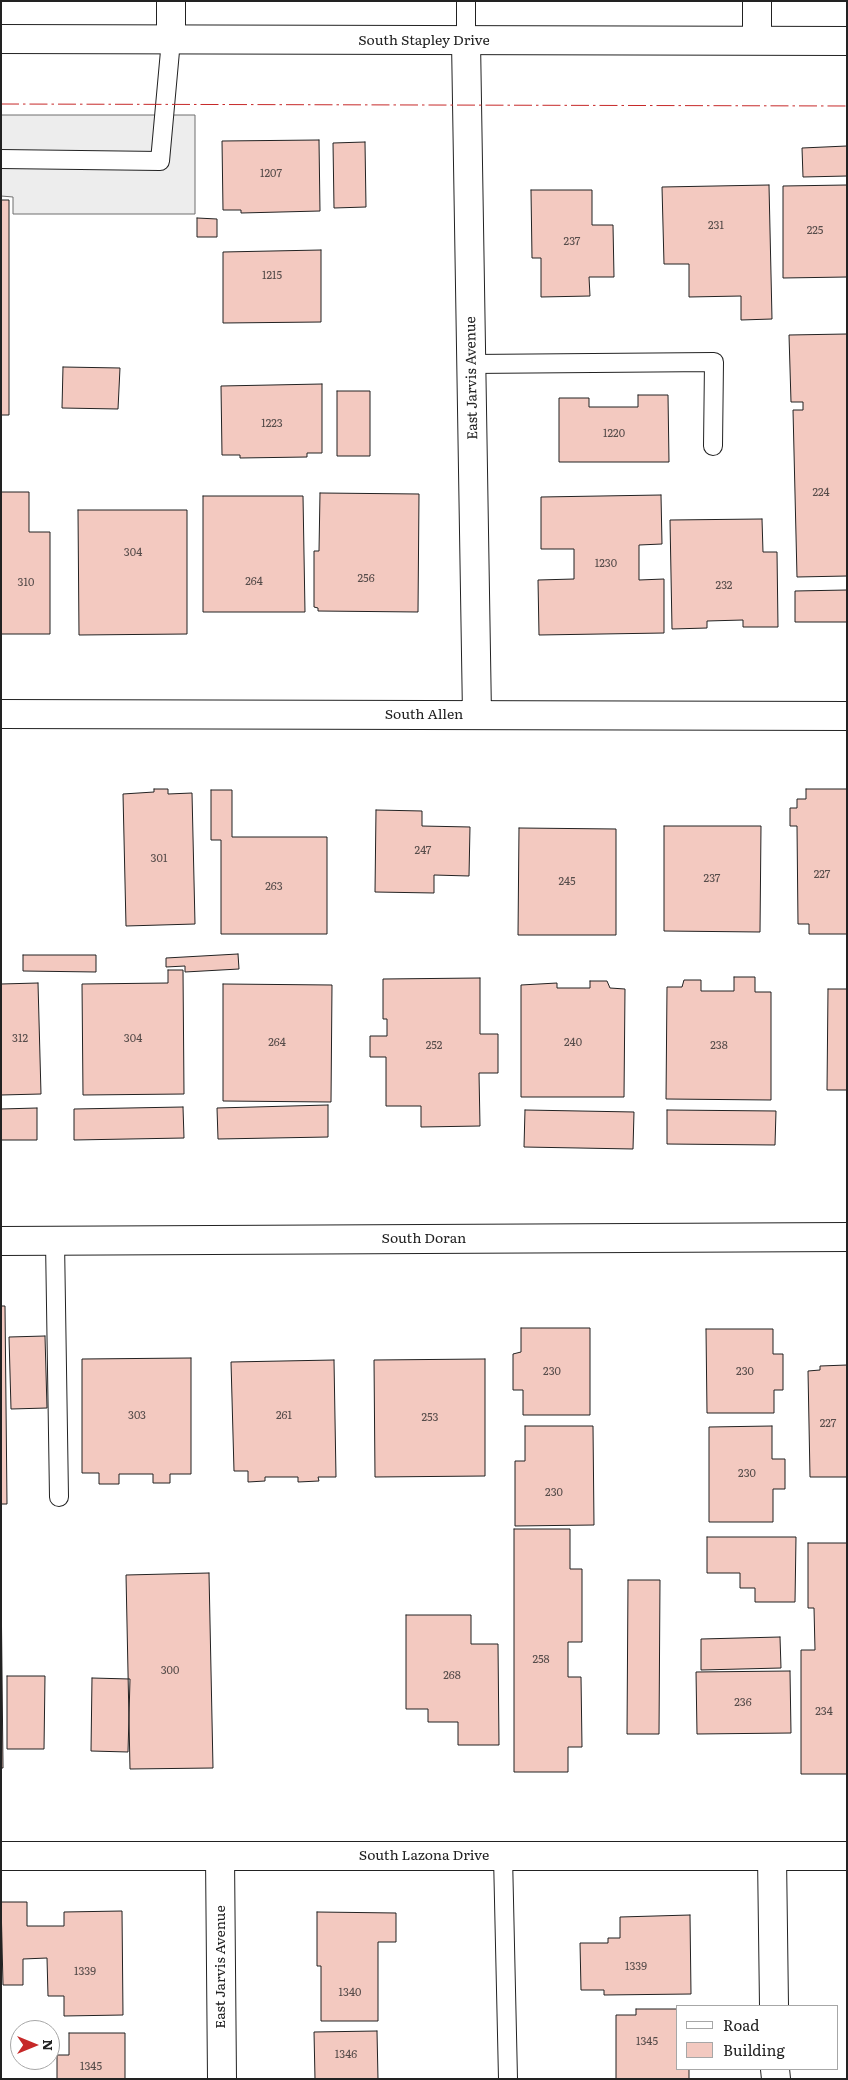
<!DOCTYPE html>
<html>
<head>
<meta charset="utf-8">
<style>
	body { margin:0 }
	#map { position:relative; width:848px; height:2080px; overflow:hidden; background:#fff; font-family:Literata,serif }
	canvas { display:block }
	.frame { position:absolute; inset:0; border:2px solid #222; pointer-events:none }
	.legend { position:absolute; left:676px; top:2005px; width:162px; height:65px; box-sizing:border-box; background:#fff; border:1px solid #a7a7a7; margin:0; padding:6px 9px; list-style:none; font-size:15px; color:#222 }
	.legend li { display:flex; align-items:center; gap:10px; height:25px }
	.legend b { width:25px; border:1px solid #a7a7a7 }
	.north { position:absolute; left:10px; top:2020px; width:50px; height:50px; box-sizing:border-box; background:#fff; border:1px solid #a7a7a7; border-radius:50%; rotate:90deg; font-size:14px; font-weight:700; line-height:20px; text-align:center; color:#222 }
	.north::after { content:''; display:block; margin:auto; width:18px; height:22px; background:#c62828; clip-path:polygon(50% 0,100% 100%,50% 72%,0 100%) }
</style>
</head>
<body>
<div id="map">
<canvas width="848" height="2080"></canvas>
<div class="frame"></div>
<ul class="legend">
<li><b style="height:6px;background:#fff"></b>Road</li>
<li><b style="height:14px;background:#f3c9c0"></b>Building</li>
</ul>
<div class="north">N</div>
</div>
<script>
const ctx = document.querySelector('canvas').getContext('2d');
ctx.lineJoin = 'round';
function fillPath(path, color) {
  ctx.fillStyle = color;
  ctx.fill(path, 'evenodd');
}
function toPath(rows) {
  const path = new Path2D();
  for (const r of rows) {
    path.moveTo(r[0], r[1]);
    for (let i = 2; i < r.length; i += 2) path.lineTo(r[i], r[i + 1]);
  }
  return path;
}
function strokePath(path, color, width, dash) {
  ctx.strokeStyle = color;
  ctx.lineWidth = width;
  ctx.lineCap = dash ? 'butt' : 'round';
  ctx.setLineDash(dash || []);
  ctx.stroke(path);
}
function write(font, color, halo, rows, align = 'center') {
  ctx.font = font + ' Literata,serif';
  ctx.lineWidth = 4;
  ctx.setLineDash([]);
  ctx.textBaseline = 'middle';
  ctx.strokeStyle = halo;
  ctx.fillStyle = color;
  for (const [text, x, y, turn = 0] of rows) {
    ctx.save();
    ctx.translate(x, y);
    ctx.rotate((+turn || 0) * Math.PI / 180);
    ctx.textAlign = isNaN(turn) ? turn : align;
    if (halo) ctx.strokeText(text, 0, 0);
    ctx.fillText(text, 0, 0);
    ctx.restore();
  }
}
const parking = toPath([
	[1,115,195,115,195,214,13,214,13,197,1,196,1,115]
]);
fillPath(parking, '#ededed');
strokePath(parking, '#6f6f6f', 1);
const building = toPath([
	[319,140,320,211,241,213,241,210,223,210,222,141,319,140],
	[365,142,366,207,334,208,333,143,365,142],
	[847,146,847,176,803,177,802,148,847,146],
	[769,185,772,319,741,320,741,296,689,297,689,264,664,264,662,187,769,185],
	[847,185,847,277,783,278,783,186,847,185],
	[531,190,592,190,592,225,613,225,614,277,589,277,590,296,541,297,541,258,532,258,531,190],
	[1,200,9,200,9,415,1,415,1,200],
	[197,218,217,219,217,237,197,237,197,218],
	[321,250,321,322,223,323,223,252,321,250],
	[847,334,847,576,797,577,793,410,803,410,803,402,791,402,789,335,847,334],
	[63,367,120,368,118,409,62,408,63,367],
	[322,384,322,453,307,453,307,457,240,458,240,455,222,455,221,386,322,384],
	[337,391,370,391,370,456,337,456,337,391],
	[638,395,668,395,669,462,559,462,559,398,589,398,589,407,638,407,638,395],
	[1,492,29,492,29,532,50,532,50,634,1,634,1,492],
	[320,493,419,494,418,612,318,611,318,608,314,607,314,551,319,551,320,493],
	[661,495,662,544,639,545,639,580,664,579,664,633,539,635,538,580,574,579,574,549,541,549,541,497,661,495],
	[203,496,303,496,305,612,203,612,203,496],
	[78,510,187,510,187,634,79,635,78,510],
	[762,519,763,552,777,552,778,627,743,627,743,620,707,621,707,628,672,629,670,520,762,519],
	[847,590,847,622,795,622,795,591,847,590],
	[154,789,168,789,168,794,192,793,195,924,126,926,123,794,154,792,154,789],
	[806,789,847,789,847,934,809,934,809,924,798,924,797,826,790,826,790,808,797,808,797,799,806,799,806,789],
	[211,790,232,790,232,837,327,837,327,934,221,934,221,840,211,840,211,790],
	[376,810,422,811,422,826,470,827,469,876,434,875,434,893,375,892,376,810],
	[664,826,761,826,760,932,664,931,664,826],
	[519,828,616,829,616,935,518,935,519,828],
	[238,954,239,969,185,972,185,966,166,967,166,958,238,954],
	[23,955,96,955,96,972,23,971,23,955],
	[168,970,183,970,184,1094,83,1095,82,984,168,983,168,970],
	[734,977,755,977,755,992,771,992,771,1100,666,1099,667,987,682,987,684,980,701,980,701,991,734,991,734,977],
	[480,978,480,1034,498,1034,498,1073,479,1073,480,1126,421,1127,421,1106,386,1106,386,1057,370,1057,370,1036,387,1036,387,1019,383,1019,383,979,480,978],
	[590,981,607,981,610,988,625,989,624,1097,521,1097,521,985,557,983,557,988,590,988,590,981],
	[38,983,41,1094,1,1095,1,984,38,983],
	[223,984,332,985,331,1102,223,1101,223,984],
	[828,989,847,989,847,1090,827,1090,828,989],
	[328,1105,328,1137,218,1139,217,1108,328,1105],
	[183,1107,184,1138,74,1140,74,1109,183,1107],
	[37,1108,37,1140,1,1140,1,1109,37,1108],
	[525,1110,634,1112,633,1149,524,1147,525,1110],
	[667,1110,776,1111,775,1145,667,1144,667,1110],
	[1,1306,5,1306,7,1504,1,1504,1,1306],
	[521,1328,590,1328,590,1415,523,1415,523,1390,513,1390,513,1354,521,1352,521,1328],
	[706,1329,773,1329,773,1354,783,1354,783,1390,774,1390,774,1413,707,1413,706,1329],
	[45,1336,47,1408,11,1409,9,1337,45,1336],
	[191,1358,191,1474,170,1474,170,1483,153,1483,153,1474,119,1474,119,1484,99,1484,99,1473,82,1473,82,1359,191,1358],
	[485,1359,485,1476,375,1477,374,1360,485,1359],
	[334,1360,336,1477,318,1477,319,1481,298,1482,298,1477,265,1477,265,1481,248,1482,248,1471,234,1471,231,1362,334,1360],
	[847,1365,847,1477,810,1477,808,1371,820,1370,820,1366,847,1365],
	[525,1426,593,1426,594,1525,515,1526,515,1461,525,1461,525,1426],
	[772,1426,772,1459,785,1459,785,1489,773,1489,773,1522,709,1522,709,1427,772,1426],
	[514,1529,570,1529,570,1569,582,1569,582,1642,568,1642,568,1677,581,1677,582,1747,568,1747,568,1772,514,1772,514,1529],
	[707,1537,796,1537,795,1602,755,1602,755,1588,740,1588,740,1573,707,1573,707,1537],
	[808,1543,847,1543,847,1774,801,1774,801,1650,815,1650,814,1608,808,1608,808,1543],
	[209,1573,213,1768,130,1769,126,1575,209,1573],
	[1,1578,3,1768,1,1768,1,1578],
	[628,1580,660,1580,659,1734,627,1734,628,1580],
	[406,1615,471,1615,471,1644,498,1644,499,1745,458,1745,458,1722,428,1722,428,1709,406,1709,406,1615],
	[780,1637,781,1668,701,1670,701,1639,780,1637],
	[790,1671,791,1733,697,1734,696,1672,790,1671],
	[7,1676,45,1676,44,1749,7,1749,7,1676],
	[92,1678,130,1679,128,1752,91,1751,92,1678],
	[1,1902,27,1902,27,1926,64,1926,64,1912,122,1911,123,2015,64,2016,64,1996,48,1996,47,1958,23,1959,23,1985,3,1985,1,1902],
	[317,1912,396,1913,396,1942,378,1942,378,2021,321,2021,321,1966,317,1966,317,1912],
	[690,1915,691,1994,604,1995,604,1990,581,1990,580,1943,608,1943,608,1938,620,1938,620,1917,690,1915],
	[636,2009,677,2009,677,2069,689,2069,689,2079,616,2079,616,2015,636,2015,636,2009],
	[377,2031,378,2079,315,2079,314,2032,377,2031],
	[69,2033,125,2033,125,2079,57,2079,57,2055,69,2055,69,2033]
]);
fillPath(building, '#f3c9c0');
strokePath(building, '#222', 1);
const lane = toPath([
	[466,1,466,41],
	[1,159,160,161,171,40],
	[471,364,714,362,713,446],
	[55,1241,59,1497],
	[503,1856,508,2079]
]);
const street = toPath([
	[171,1,171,40],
	[757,1,757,40],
	[466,41,477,715],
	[1,714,847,716],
	[1,1241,847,1237],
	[1,1856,847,1856],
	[220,1856,222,2079],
	[772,1856,774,2006],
	[775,2069,776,2079]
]);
const secondary = toPath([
	[1,39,847,41]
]);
strokePath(lane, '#222', 20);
strokePath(street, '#222', 30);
strokePath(secondary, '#222', 30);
strokePath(lane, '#fff', 18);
strokePath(street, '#fff', 28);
strokePath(secondary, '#fff', 28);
strokePath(toPath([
	[1,104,847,106]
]), '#c62828', 1, [18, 4, 2.5, 4]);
write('11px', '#564c4a', null, [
	["1207",271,174],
	["231",716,226],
	["225",815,231],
	["237",572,242],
	["1215",272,276],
	["1223",272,424],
	["1220",614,434],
	["224",821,493],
	["304",133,553],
	["1230",606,564],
	["256",366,579],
	["264",254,582],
	["310",26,583],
	["232",724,586],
	["247",423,851],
	["301",159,859],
	["227",822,875],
	["237",712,879],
	["245",567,882],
	["263",274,887],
	["312",20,1039],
	["304",133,1039],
	["264",277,1043],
	["240",573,1043],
	["252",434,1046],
	["238",719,1046],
	["230",552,1372],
	["230",745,1372],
	["303",137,1416],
	["261",284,1416],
	["253",430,1418],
	["227",828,1424],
	["230",747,1474],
	["230",554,1493],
	["258",541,1660],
	["300",170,1671],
	["268",452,1676],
	["236",743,1703],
	["234",824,1712],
	["1339",636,1967],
	["1339",85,1972],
	["1340",350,1993],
	["1345",647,2042],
	["1346",346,2055],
	["1345",91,2067]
]);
write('14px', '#222', '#fff', [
	["South Stapley Drive",424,41],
	["East Jarvis Avenue",472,378,-91],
	["South Allen",424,715],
	["South Doran",424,1239],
	["South Lazona Drive",424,1856],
	["East Jarvis Avenue",221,1967,-90]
]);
</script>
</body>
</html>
